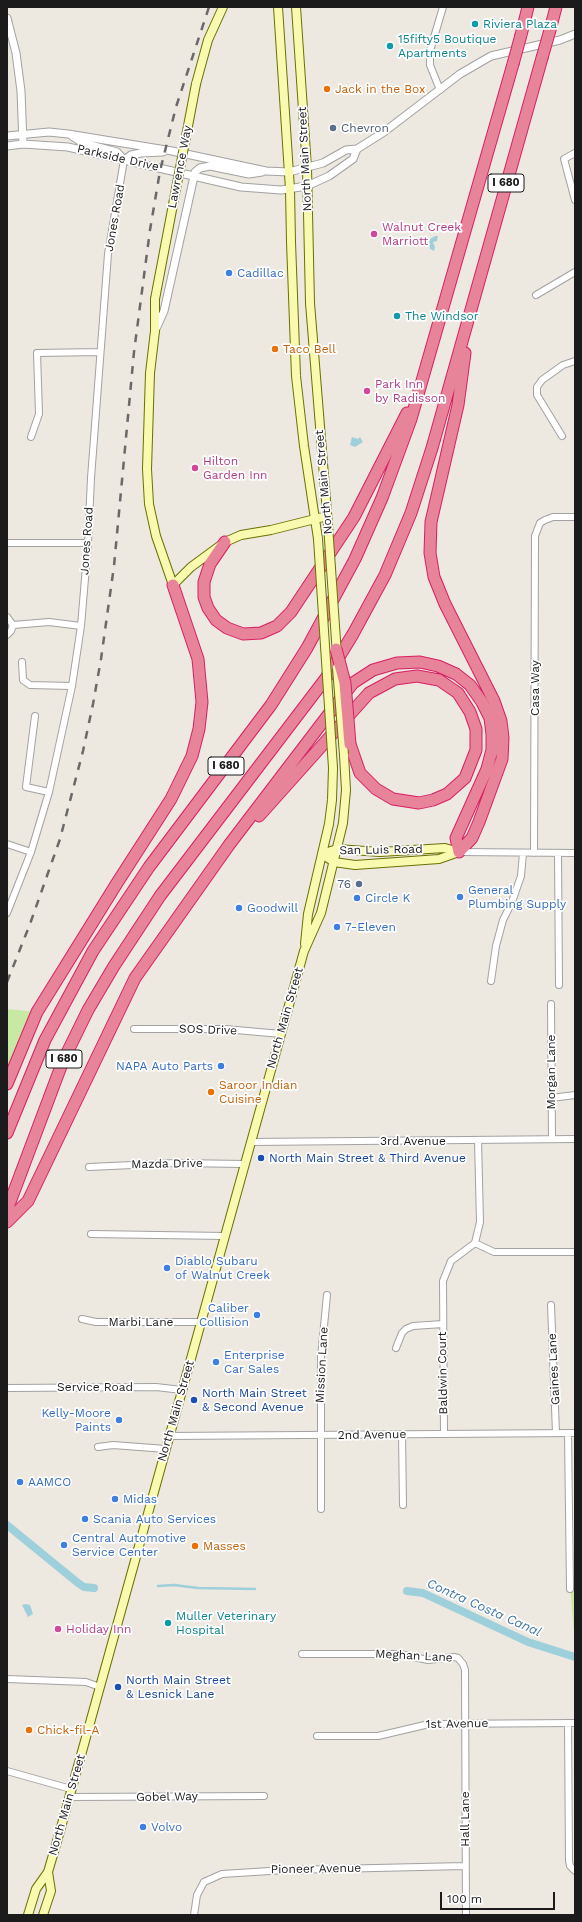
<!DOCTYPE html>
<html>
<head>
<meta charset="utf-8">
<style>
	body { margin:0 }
	#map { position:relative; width:582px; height:1922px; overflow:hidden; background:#ede8e0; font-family:"Work Sans",sans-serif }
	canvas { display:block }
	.frame { position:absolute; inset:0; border:8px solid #1b1b1b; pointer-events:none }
	.scale { position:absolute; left:440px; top:1892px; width:115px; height:18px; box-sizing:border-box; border:2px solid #1b1b1b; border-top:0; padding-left:5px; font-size:12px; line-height:14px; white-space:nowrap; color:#1b1b1b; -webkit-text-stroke:3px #fff; paint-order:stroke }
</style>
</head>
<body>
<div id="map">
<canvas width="582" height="1922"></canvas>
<div class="frame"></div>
<div class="scale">100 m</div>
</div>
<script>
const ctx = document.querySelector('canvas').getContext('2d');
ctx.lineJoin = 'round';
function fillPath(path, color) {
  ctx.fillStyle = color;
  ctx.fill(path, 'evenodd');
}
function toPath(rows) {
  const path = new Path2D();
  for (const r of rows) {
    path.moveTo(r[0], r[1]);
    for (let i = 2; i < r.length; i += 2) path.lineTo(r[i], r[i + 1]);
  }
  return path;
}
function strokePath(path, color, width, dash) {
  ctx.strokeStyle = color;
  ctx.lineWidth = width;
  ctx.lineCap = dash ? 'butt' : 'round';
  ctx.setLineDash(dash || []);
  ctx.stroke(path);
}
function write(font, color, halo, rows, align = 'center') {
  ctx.font = font + ' "Work Sans",sans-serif';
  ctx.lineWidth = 3.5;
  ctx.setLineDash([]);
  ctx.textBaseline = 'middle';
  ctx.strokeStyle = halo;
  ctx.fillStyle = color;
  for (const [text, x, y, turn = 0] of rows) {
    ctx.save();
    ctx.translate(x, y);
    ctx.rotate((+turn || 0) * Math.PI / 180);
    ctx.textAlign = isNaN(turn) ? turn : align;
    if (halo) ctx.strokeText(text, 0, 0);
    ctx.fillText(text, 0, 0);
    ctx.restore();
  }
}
fillPath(toPath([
	[7,1009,37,1012,7,1084],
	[570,1583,575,1583,575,1635,574,1635]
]), '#c8e9a3');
fillPath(toPath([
	[435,236,438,236,437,241,433,242,435,247,434,251,430,249,429,243,430,239],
	[352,437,358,439,360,437,363,442,355,447,350,445],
	[26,1604,30,1605,33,1614,28,1617,22,1605]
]), '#9ed0dc');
strokePath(toPath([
	[158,1586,174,1585,198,1588,255,1589]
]), '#9ed0dc', 2.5);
strokePath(toPath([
	[7,1525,78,1583,84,1587,94,1588],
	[407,1591,423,1593,528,1642,575,1657]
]), '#9ed0dc', 8);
const minor = toPath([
	[440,90,430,65,430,51,443,7],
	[575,200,564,159,575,153],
	[536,295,575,272],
	[562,436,537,395,537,387,542,380,563,365,575,361],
	[31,437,39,414,37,353,100,352],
	[7,543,88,543],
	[7,617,13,625,11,631,7,635],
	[13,625,49,622,81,626],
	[22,662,23,680,30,685,72,686],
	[35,716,26,787,49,792],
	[7,844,31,852],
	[459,852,575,853],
	[534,853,535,536,540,523,545,520,553,517,575,517],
	[558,853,559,985],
	[7,913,31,852,49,792,72,686,81,626,88,543,91,478,108,254,124,160],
	[491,981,496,946,503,920,512,902,521,876,523,853],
	[551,1004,552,1139],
	[134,1029,225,1029,281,1034],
	[551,1098,575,1095],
	[251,1142,575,1139],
	[89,1167,176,1163,245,1164],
	[91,1234,225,1236],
	[475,1243,494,1252,575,1252],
	[551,1305,556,1433],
	[82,1319,96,1322,201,1322],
	[396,1348,402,1333,406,1329,413,1326,443,1324],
	[7,1388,156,1387,182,1390],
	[568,1433,570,1589],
	[402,1434,403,1505],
	[444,1434,443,1281,451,1261,475,1243,480,1222,478,1140],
	[169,1436,575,1433],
	[98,1447,113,1445,166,1449],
	[321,1509,321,1357,327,1295],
	[302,1654,400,1654,428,1660,454,1657,458,1658,463,1664,465,1670,466,1915],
	[7,1679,86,1682,100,1687],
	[568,1723,569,1861,570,1866,575,1871],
	[317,1736,378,1736,429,1724,575,1723],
	[7,1771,71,1789],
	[69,1797,264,1796],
	[194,1915,197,1895,204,1882,222,1874,286,1870,465,1866]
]);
const tertiary = toPath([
	[7,18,16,53,21,91,23,144],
	[7,136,49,132,68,134,172,151,266,171,289,172,323,163,346,150,357,149,384,132,460,74,491,56,560,40,575,34],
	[72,136,83,143,117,152,124,160,131,155,141,153,163,152],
	[7,146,23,144,68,147,241,187,281,190,307,186,329,176,353,159,357,149],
	[155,331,164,311,195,172,200,168,210,166,249,174,262,172]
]);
const secondary = toPath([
	[278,7,290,189,291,242,296,376,304,446,318,539],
	[296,7,307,168,310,303,328,525],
	[196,84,208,40,223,7],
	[155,299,155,331,150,373,147,469,149,504,156,536,173,585,191,567,225,542,241,535,271,530,327,516],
	[322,854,334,862,355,865,439,859,459,852],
	[322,854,337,849,380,852,445,848,459,852],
	[305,944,308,914,329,824,332,800,333,768],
	[28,1915,36,1889,48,1872,60,1831,304,951,321,913,343,823,346,790,344,755],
	[43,1915,51,1891,48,1872]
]);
const motorway = toPath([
	[550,30,556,7],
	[521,35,528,7],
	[225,542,210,564,204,582,204,597,208,608,216,620,227,628,243,634,261,633,277,626,291,612,354,517,407,413],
	[259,816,369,693,395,679,417,676,439,680,458,693,470,712,476,729,476,750,465,778,447,794,433,800,419,803,393,799,376,789,360,773,350,744],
	[459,852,472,838,479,822,502,759,503,738,501,721,494,701,445,604,434,577,430,553,431,522,458,405,465,353],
	[7,1084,37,1012,117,883,171,799,192,756,199,729,202,702,198,659,173,585],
	[7,1133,45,1040,93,951,149,867,271,705,307,648,355,559,382,498,411,419,513,64],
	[7,1210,63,1061,88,1010,114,966,160,896,326,678,353,634,385,575,411,513,432,448,542,58],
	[7,1222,28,1201,135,978,229,845,325,719,353,683,373,670,397,663,420,662,438,666,456,674,470,685,482,702,490,718,492,734,492,750,487,769,456,838,459,852]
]);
strokePath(minor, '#a2a2a2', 8);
strokePath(tertiary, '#a2a2a2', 9);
strokePath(secondary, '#697102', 10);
strokePath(motorway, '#d81f64', 13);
strokePath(minor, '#fff', 6);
strokePath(tertiary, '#fff', 7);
strokePath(secondary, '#f9fab0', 8);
strokePath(motorway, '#e78499', 11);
strokePath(toPath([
	[7,982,30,924,60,839,83,751,93,704,101,659,114,566,134,352,150,230,160,171,176,107,209,7]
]), '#696969', 2.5, [8, 8]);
const secondaryBridge = toPath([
	[155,299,196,84],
	[328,525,337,655],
	[318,539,333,768],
	[337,668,344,755]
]);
const motorwayBridge = toPath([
	[542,58,550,30],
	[513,64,521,35],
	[336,649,345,683,350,744]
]);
strokePath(secondaryBridge, '#697102', 10, []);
strokePath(motorwayBridge, '#d81f64', 13, []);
strokePath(secondaryBridge, '#f9fab0', 8);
strokePath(motorwayBridge, '#e78499', 11);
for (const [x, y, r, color] of [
	[475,24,4,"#0f9aa8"],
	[390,46,4,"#0f9aa8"],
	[327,89,4,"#e8710a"],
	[333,128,4,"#5c6f8a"],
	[374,234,4,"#d1479c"],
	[229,273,4,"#3f7fe0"],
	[397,316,4,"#0f9aa8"],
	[275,349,4,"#e8710a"],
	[367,391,4,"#d1479c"],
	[195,468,4,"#d1479c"],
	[359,884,4,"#5c6f8a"],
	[460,897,4,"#3f7fe0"],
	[357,898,4,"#3f7fe0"],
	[239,908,4,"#3f7fe0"],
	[337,927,4,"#3f7fe0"],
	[221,1066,4,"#3f7fe0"],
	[211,1092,4,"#e8710a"],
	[261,1158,4,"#1a4fb4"],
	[167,1268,4,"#3f7fe0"],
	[257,1315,4,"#3f7fe0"],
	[216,1362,4,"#3f7fe0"],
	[194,1400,4,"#1a4fb4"],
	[119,1420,4,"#3f7fe0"],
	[20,1482,4,"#3f7fe0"],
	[115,1499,4,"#3f7fe0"],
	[85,1519,4,"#3f7fe0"],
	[64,1545,4,"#3f7fe0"],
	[195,1546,4,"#e8710a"],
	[168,1623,4,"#0f9aa8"],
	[58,1629,4,"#d1479c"],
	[118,1687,4,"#1a4fb4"],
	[29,1730,4,"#e8710a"],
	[143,1827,4,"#3f7fe0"]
]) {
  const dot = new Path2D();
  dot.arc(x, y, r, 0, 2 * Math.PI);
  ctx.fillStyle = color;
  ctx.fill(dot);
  strokePath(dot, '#fff', 1.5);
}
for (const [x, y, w] of [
	[506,183,36],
	[226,766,36],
	[64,1059,36]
]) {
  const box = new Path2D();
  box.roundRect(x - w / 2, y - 9, w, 18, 3);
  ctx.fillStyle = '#fff';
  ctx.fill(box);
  strokePath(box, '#1b1b1b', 1);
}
write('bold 11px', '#1b1b1b', null, [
	["I 680",506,183],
	["I 680",226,766],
	["I 680",64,1059]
]);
write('12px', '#0d838f', '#fff', [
	["Riviera Plaza",483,24],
	["15fifty5 Boutique",398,39],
	["Apartments",398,53],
	["The Windsor",405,316],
	["Muller Veterinary",176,1616],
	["Hospital",176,1630]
], 'left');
write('12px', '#c56008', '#fff', [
	["Jack in the Box",335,89],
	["Taco Bell",283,349],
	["Saroor Indian",219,1085],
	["Cuisine",219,1099],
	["Masses",203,1546],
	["Chick-fil-A",37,1730]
], 'left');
write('12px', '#4e5e75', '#fff', [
	["Chevron",341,128],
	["76",351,884,"right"]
], 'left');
write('12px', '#1b1b1b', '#fff', [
	["Parkside Drive",118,158,13],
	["North Main Street",305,159,-93],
	["Lawrence Way",180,167,-79],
	["Jones Road",115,218,-80],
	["North Main Street",324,482,-95],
	["Jones Road",87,541,-86],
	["Casa Way",535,688,-90],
	["San Luis Road",381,850,-1],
	["North Main Street",285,1018,-74],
	["SOS Drive",208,1030,2],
	["Morgan Lane",551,1072,-90],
	["3rd Avenue",413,1141],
	["Mazda Drive",167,1164,-1],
	["Marbi Lane",141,1322],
	["Mission Lane",322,1365,-87],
	["Gaines Lane",554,1369,-93],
	["Baldwin Court",443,1373,-91],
	["Service Road",95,1387],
	["North Main Street",176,1411,-74],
	["2nd Avenue",372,1435,-1],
	["Meghan Lane",414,1656,3],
	["1st Avenue",457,1724,-1],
	["Gobel Way",167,1797,-1],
	["North Main Street",67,1805,-74],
	["Hall Lane",465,1819,-90],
	["Pioneer Avenue",316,1869,-1]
]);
write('12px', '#b23c85', '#fff', [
	["Walnut Creek",382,227],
	["Marriott",382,241],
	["Park Inn",375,384],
	["by Radisson",375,398],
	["Hilton",203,461],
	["Garden Inn",203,475],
	["Holiday Inn",66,1629]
], 'left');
write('12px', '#366cbe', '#fff', [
	["Cadillac",237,273],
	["General",468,890],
	["Plumbing Supply",468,904],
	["Circle K",365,898],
	["Goodwill",247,908],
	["7-Eleven",345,927],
	["NAPA Auto Parts",213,1066,"right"],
	["Diablo Subaru",175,1261],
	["of Walnut Creek",175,1275],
	["Caliber",249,1308,"right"],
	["Collision",249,1322,"right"],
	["Enterprise",224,1355],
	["Car Sales",224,1369],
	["Kelly-Moore",111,1413,"right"],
	["Paints",111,1427,"right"],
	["AAMCO",28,1482],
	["Midas",123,1499],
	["Scania Auto Services",93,1519],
	["Central Automotive",72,1538],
	["Service Center",72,1552],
	["Volvo",151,1827]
], 'left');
write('12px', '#164399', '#fff', [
	["North Main Street & Third Avenue",269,1158],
	["North Main Street",202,1393],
	["& Second Avenue",202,1407],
	["North Main Street",126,1680],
	["& Lesnick Lane",126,1694]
], 'left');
write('italic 13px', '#4377a3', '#fff', [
	["Contra Costa Canal",484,1608,24]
]);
</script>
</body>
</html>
